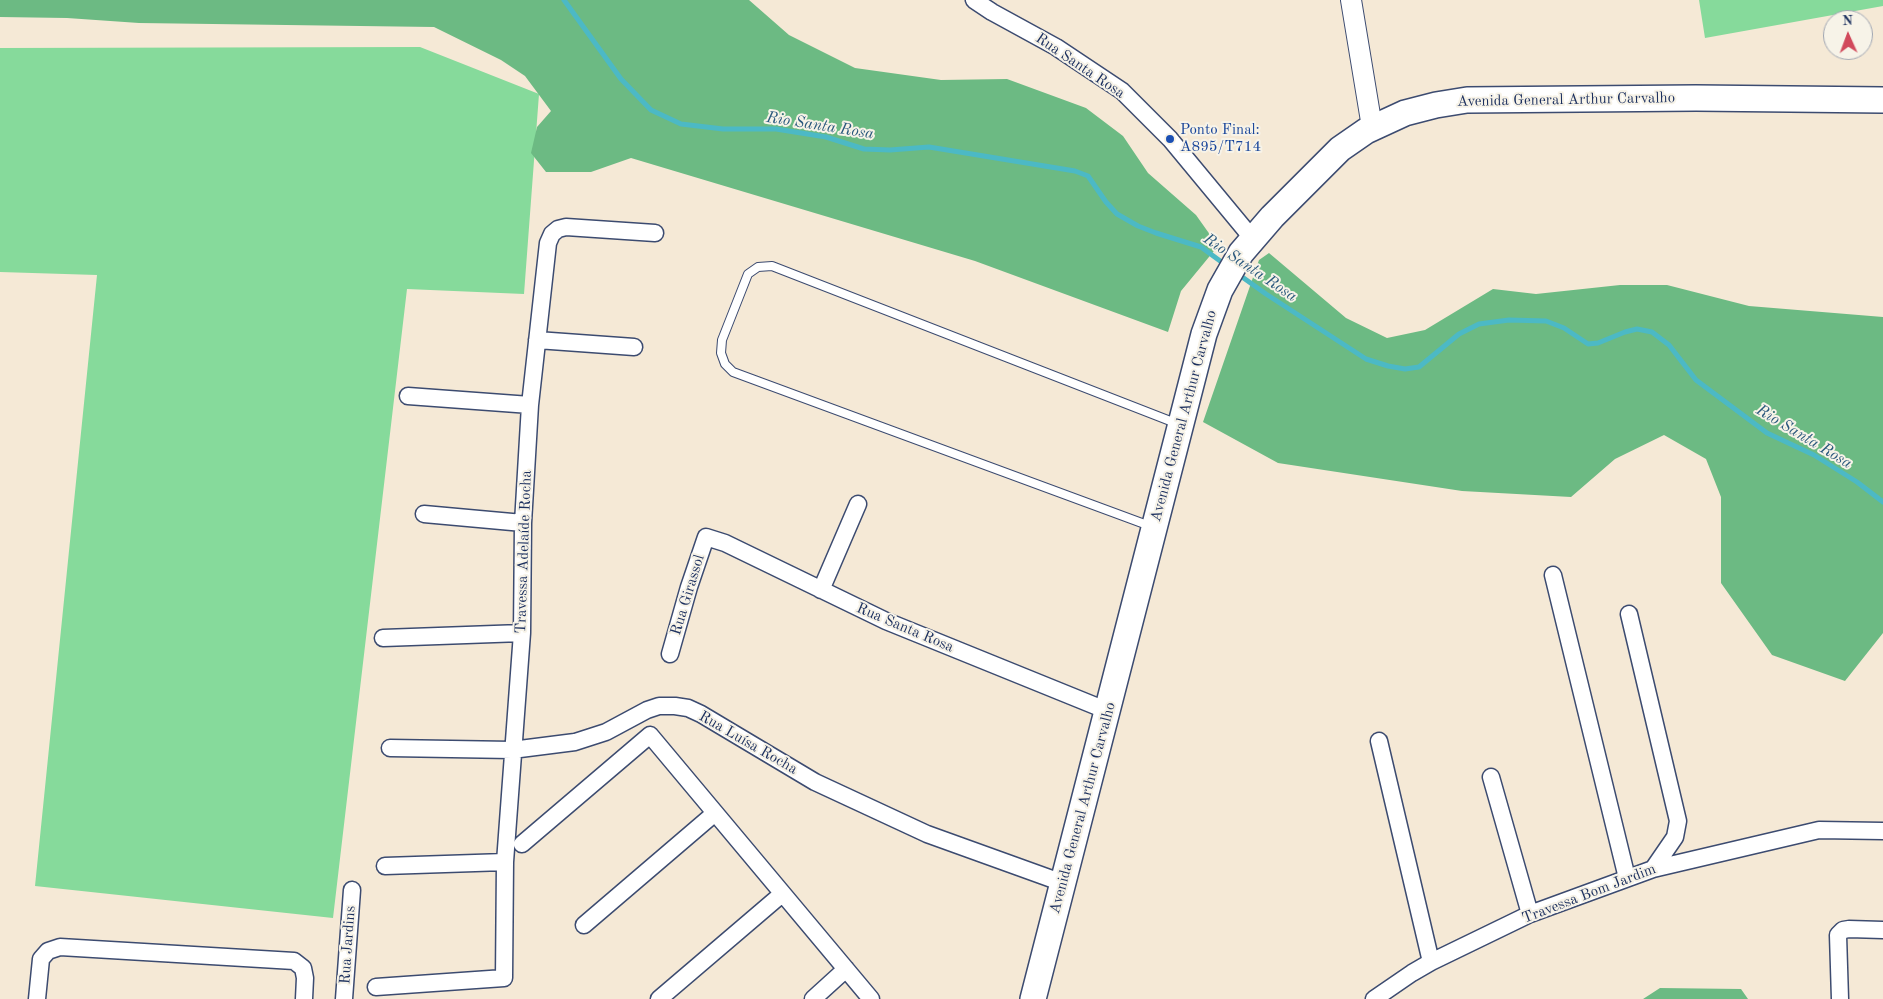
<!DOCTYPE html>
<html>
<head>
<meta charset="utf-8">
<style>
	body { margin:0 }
	#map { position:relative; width:1883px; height:999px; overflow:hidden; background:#f5e9d6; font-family:"Old Standard TT",serif }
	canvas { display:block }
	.north { position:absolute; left:1823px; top:10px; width:50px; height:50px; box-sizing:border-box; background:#f7f3e8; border:1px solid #9fa5b1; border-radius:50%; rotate:358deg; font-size:14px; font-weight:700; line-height:20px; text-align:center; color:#1b2f5e }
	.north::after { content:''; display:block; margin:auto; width:18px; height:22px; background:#d1495b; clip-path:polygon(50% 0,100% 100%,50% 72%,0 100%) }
</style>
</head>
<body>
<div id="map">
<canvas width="1883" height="999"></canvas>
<div class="north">N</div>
</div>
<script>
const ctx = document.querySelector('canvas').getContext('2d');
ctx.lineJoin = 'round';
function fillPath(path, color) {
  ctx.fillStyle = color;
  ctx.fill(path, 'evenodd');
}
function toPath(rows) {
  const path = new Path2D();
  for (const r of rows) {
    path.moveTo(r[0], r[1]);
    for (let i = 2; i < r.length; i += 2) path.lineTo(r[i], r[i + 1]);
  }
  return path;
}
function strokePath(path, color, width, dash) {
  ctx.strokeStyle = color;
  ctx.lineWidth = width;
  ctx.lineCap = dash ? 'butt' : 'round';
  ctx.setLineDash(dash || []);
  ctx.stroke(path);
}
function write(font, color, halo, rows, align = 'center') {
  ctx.font = font + ' "Old Standard TT",serif';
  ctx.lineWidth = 4;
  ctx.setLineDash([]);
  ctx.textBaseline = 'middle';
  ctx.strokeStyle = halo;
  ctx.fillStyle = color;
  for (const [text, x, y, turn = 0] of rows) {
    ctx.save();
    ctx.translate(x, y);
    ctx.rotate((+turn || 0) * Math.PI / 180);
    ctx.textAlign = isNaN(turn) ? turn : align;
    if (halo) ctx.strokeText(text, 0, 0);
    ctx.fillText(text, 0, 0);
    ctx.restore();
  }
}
fillPath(toPath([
	[1699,0,1883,0,1883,6,1705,38],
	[420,47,539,94,524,294,407,289,333,918,35,886,97,275,0,272,0,48]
]), '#86da9b');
fillPath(toPath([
	[0,0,749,0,789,35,855,68,941,80,1007,79,1086,108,1123,136,1148,173,1196,215,1218,246,1181,291,1168,332,975,261,631,158,591,172,546,172,531,153,537,127,551,111,525,76,501,60,434,27,139,23,67,18,0,17],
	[1269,253,1346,318,1387,338,1425,330,1493,289,1536,294,1620,285,1667,285,1749,306,1883,317,1883,633,1845,681,1772,655,1721,583,1721,497,1706,459,1664,435,1615,459,1571,497,1462,491,1278,463,1203,422,1259,260],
	[1660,988,1741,989,1748,999,1643,999]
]), '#6cba83');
strokePath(toPath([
	[564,0,621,79,651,110,681,124,723,129,776,129,826,137,864,149,890,150,929,147,1075,171,1088,176,1106,202,1117,214,1138,226,1156,233,1201,247,1227,266],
	[1238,274,1266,294,1366,359,1388,366,1405,369,1419,367,1459,334,1479,324,1509,320,1546,321,1564,328,1588,344,1598,343,1625,332,1637,329,1652,332,1669,345,1696,380,1767,433,1814,455,1857,482,1883,502]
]), '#4cb9c5', 5);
const service = toPath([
	[1150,526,733,372,725,364,721,353,722,340,748,274,758,267,772,266,1178,424]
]);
const minor = toPath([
	[974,0,992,12,1056,47,1122,91,1170,139,1252,238],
	[537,340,634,347],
	[408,396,530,405],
	[424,514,523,523],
	[1553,575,1627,878],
	[821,590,858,504],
	[1629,614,1678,821,1675,837,1653,869],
	[383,638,522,633],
	[670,654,689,587,706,537,725,543,886,621,1108,711],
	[1379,741,1431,962],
	[390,748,512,750,575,742,606,732,647,710,659,706,675,706,688,708,701,714,815,782,927,834,1063,883],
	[1491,777,1530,914],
	[522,844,650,735,871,999],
	[385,866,505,862],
	[584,925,715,813],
	[376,987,504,978,505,862,522,633,523,523,530,405,548,243,552,234,558,229,566,227,655,233],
	[37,999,41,959,48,951,60,947,294,961,303,968,305,978,304,999],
	[344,999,352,890],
	[659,999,782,894],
	[813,999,846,969],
	[1374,999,1412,973,1431,962,1530,914,1653,869,1819,830,1883,831],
	[1840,999,1838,935,1843,930,1849,929,1883,930]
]);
const tertiary = toPath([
	[1351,0,1372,127]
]);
const primary = toPath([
	[1033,999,1204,334,1220,290,1241,253,1272,217,1340,149,1366,131,1405,113,1436,105,1467,100,1696,98,1883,100]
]);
strokePath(service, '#3c4b70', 10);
strokePath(minor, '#3c4b70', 19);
strokePath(tertiary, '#3c4b70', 22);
strokePath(primary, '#3c4b70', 28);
strokePath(service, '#fff', 8);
strokePath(minor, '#fff', 16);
strokePath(tertiary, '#fff', 20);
strokePath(primary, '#fff', 25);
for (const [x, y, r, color] of [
	[1170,139,5,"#1a4fb4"]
]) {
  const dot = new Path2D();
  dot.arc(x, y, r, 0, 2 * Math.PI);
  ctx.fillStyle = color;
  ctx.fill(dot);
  strokePath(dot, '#f7f3e8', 2);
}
write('15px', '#1b2f5e', '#f7f3e8', [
	["Rua Santa Rosa",1080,66,34],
	["Avenida General Arthur Carvalho",1566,100,-1],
	["Avenida General Arthur Carvalho",1184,416,-75],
	["Travessa Adelaíde Rocha",524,552,-88],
	["Rua Girassol",688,595,-73],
	["Rua Santa Rosa",905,628,23],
	["Rua Luísa Rocha",748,743,30],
	["Avenida General Arthur Carvalho",1083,808,-75],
	["Travessa Bom Jardim",1589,894,-21],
	["Rua Jardins",348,945,-86]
]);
write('15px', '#164399', '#f7f3e8', [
	["Ponto Final:",1180,130],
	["A895/T714",1180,147]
], 'left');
write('italic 16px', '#2a587d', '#f7f3e8', [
	["Rio Santa Rosa",820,126,9],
	["Rio Santa Rosa",1250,268,34],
	["Rio Santa Rosa",1804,437,31]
]);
</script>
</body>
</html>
